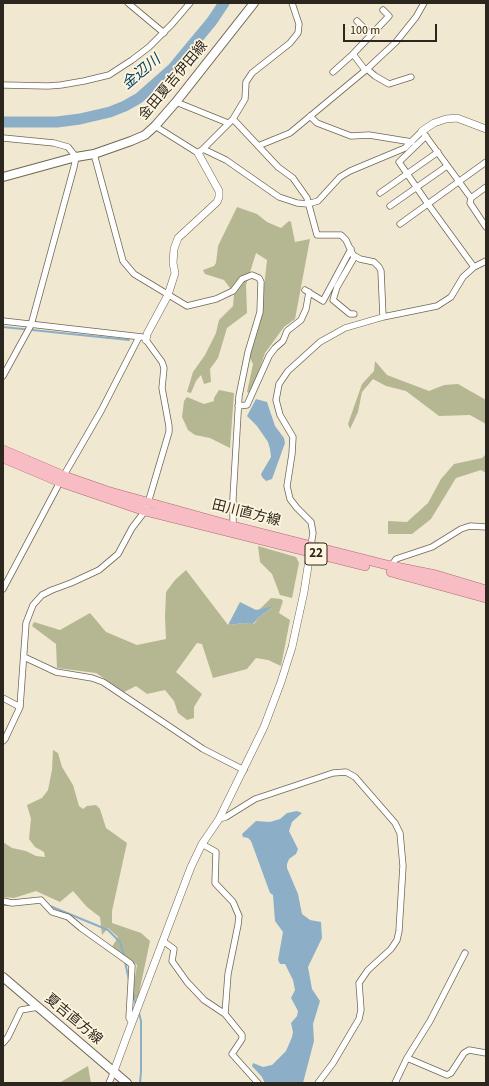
<!DOCTYPE html>
<html>
<head>
<meta charset="utf-8">
<style>
	body { margin:0 }
	#map { position:relative; width:489px; height:1086px; overflow:hidden; background:#f1e8d2; font-family:"Source Sans 3",sans-serif }
	canvas { display:block }
	.frame { position:absolute; inset:0; border:4px solid #2b271f; pointer-events:none }
	.scale { position:absolute; left:343px; top:24px; width:94px; height:18px; box-sizing:border-box; border:2px solid #2b271f; border-top:0; padding-left:5px; font-size:12px; line-height:14px; white-space:nowrap; color:#2b271f; -webkit-text-stroke:3px #fff5df; paint-order:stroke }
</style>
</head>
<body>
<div id="map">
<canvas width="489" height="1086"></canvas>
<div class="frame"></div>
<div class="scale">100 m</div>
</div>
<script>
const ctx = document.querySelector('canvas').getContext('2d');
ctx.lineJoin = 'round';
function fillPath(path, color) {
  ctx.fillStyle = color;
  ctx.fill(path, 'evenodd');
}
function toPath(rows) {
  const path = new Path2D();
  for (const r of rows) {
    path.moveTo(r[0], r[1]);
    for (let i = 2; i < r.length; i += 2) path.lineTo(r[i], r[i + 1]);
  }
  return path;
}
function strokePath(path, color, width, dash) {
  ctx.strokeStyle = color;
  ctx.lineWidth = width;
  ctx.lineCap = dash ? 'butt' : 'round';
  ctx.setLineDash(dash || []);
  ctx.stroke(path);
}
function write(font, color, halo, rows, align = 'center') {
  ctx.font = font + ' "Source Sans 3","Noto Sans JP",sans-serif';
  ctx.lineWidth = 3.5;
  ctx.setLineDash([]);
  ctx.textBaseline = 'middle';
  ctx.strokeStyle = halo;
  ctx.fillStyle = color;
  for (const [text, x, y, turn = 0] of rows) {
    ctx.save();
    ctx.translate(x, y);
    ctx.rotate((+turn || 0) * Math.PI / 180);
    ctx.textAlign = isNaN(turn) ? turn : align;
    if (halo) ctx.strokeText(text, 0, 0);
    ctx.fillText(text, 0, 0);
    ctx.restore();
  }
}
fillPath(toPath([
	[237,207,257,214,267,222,281,228,289,221,291,222,295,242,310,239,295,319,284,327,265,353,251,394,247,392,253,364,249,356,260,323,267,260,256,253,246,285,247,313,227,328,218,358,210,369,211,382,204,384,201,375,196,381,191,393,187,392,193,372,205,355,216,333,219,320,233,306,234,295,230,288,224,280,205,274,203,270,214,266,216,263,218,246],
	[375,361,387,375,429,391,444,385,458,384,486,400,486,424,470,415,439,416,406,391,386,386,373,379,362,392,358,412,350,429,348,424,362,384,374,371],
	[219,390,234,393,230,448,210,438,195,435,188,430,182,417,184,401,187,397,204,404,214,401,214,398],
	[486,454,486,473,481,470,456,478,431,519,412,534,388,534,388,521,407,522,428,503,441,479,454,464,482,458],
	[258,546,296,557,299,563,292,598,280,595,272,574,260,562],
	[186,570,228,625,244,623,254,624,259,617,273,607,259,610,271,598,281,599,283,601,279,613,290,620,281,666,268,660,256,658,247,669,213,678,202,644,197,643,176,672,202,694,194,707,194,718,187,720,178,713,174,701,165,690,147,694,136,686,124,692,96,673,57,668,56,644,32,626,34,622,60,630,90,613,106,632,137,645,166,639,165,617,166,592,175,580],
	[53,750,58,753,62,767,73,785,79,806,83,809,87,806,96,805,100,809,106,828,127,843,112,911,112,923,141,933,150,941,138,998,131,1001,137,965,112,947,118,937,108,928,102,935,100,917,87,907,73,891,60,902,36,891,14,898,3,897,3,842,12,848,26,851,36,856,45,857,44,852,35,847,29,839,31,819,27,805,42,798,48,790,52,770],
	[88,1066,91,1083,59,1083]
]), '#b4b791');
fillPath(toPath([
	[256,399,267,402,275,426,284,438,285,443,272,479,266,481,262,477,261,474,271,457,270,449,268,442,257,426,247,416],
	[240,602,256,610,274,606,259,617,253,624,244,623,228,625],
	[297,811,302,813,292,822,289,831,298,849,296,854,289,859,287,864,287,868,298,894,302,914,310,920,321,922,322,938,308,967,312,989,320,1001,313,1024,314,1041,303,1083,265,1083,262,1077,252,1066,253,1063,263,1067,272,1065,286,1051,292,1037,293,1032,291,1023,297,1016,298,1011,291,998,295,990,293,980,285,964,280,964,278,960,283,932,275,921,273,895,270,893,251,841,248,838,243,837,242,834,256,821,270,822,280,819,287,813]
]), '#8cafc7');
strokePath(toPath([
	[3,327,129,340],
	[3,905,10,905],
	[50,906,108,930,120,942,125,958],
	[125,962,129,980],
	[133,994,136,1005],
	[139,1013,141,1021,141,1072,140,1083]
]), '#8cafc7', 2);
strokePath(toPath([
	[3,122,57,122,80,119,110,112,125,106,139,98,173,68,212,21,224,3]
]), '#8cafc7', 11);
const minor = toPath([
	[128,3,164,33],
	[357,21,371,35],
	[353,54,389,16,383,10],
	[367,69,375,76,389,84,411,77],
	[333,72,353,54,365,70],
	[3,85,48,86,61,85,84,81,109,75,132,60,149,47,172,24,190,3],
	[176,102,228,123],
	[310,116,317,123,351,136,369,135,412,142],
	[233,119,278,167,293,178,307,198,317,235,341,235,346,240,353,255,360,259,374,262,379,267,381,271,383,317],
	[155,126,198,153,203,149,233,119,245,99,246,82,252,73,290,43,298,33,299,24,292,3],
	[426,136,399,162,428,204,474,267],
	[3,138,54,143,68,147,76,157,74,167,31,325,3,376],
	[258,146,290,133,367,69,396,42,416,17,424,3],
	[203,149,226,160,279,197,297,203,308,204,318,201,340,177,350,171,405,148,422,131,471,198,470,203,486,227],
	[94,154,123,261,134,274,187,306,216,299,233,291,242,279,252,275,259,278,261,282,260,312,248,352,239,396,233,498,233,526],
	[380,193,438,152],
	[471,198,486,187],
	[390,206,447,166],
	[400,224,486,162],
	[305,290,323,301,351,249],
	[354,314,350,314,333,300,337,287,355,256],
	[3,321,142,337],
	[238,406,247,405,269,356,275,348,283,341,287,331,301,320,306,309,309,292],
	[311,545,313,533,311,522,297,508,290,499,287,486,292,454,293,437,280,415,276,400,279,384,288,371,320,342,345,328,383,317,437,306,451,297,463,277,474,267,486,261],
	[391,566,396,559,432,547,461,529,470,526,486,527],
	[3,589,60,482,101,411,139,337],
	[24,657,56,672,92,678,103,682,203,749,244,770],
	[3,698,20,707],
	[3,741,5,739,20,707,26,623,33,605,42,595,52,590,71,583,99,570,118,554,132,528,145,511,148,503,169,432,169,426,162,388,164,368,162,362,146,340],
	[219,819,226,817,255,799,333,773,346,772,355,777,395,823,400,833,403,866,399,931,397,940,391,949,368,970,359,983,361,1010,359,1019,333,1063,318,1083],
	[202,844,216,852,215,883,233,902,239,916,238,925,228,974,225,1014],
	[3,901,12,903,41,900,52,912,68,917,81,928,130,963,132,966,129,1018,132,1022],
	[163,941,174,949,172,961,187,982,204,1000,225,1014,242,1035,242,1039,232,1054,258,1083],
	[3,1043,8,1037,21,1010,38,1007],
	[407,1058,447,1075,451,1073,464,1053,469,1050,486,1053],
	[109,1083,114,1071],
	[395,1083,407,1058,430,1021,465,953]
]);
const tertiary = toPath([
	[422,131,434,123,446,119,457,118,486,129],
	[146,340,147,334,168,295,175,273,173,263,174,249,178,238,217,202,219,197,219,191,198,153],
	[114,1071,128,1033,191,867,202,844,219,819,264,727,281,682,292,647,304,592,311,547]
]);
const secondary = toPath([
	[3,177,76,157,94,154,131,141,145,135,155,126,176,102,254,3],
	[3,977,127,1083]
]);
const primary = toPath([
	[3,450,64,476,107,491,233,526,391,566,436,575,486,590],
	[3,458,60,482,145,511,365,566],
	[391,572,486,598]
]);
strokePath(minor, '#706754', 7);
strokePath(tertiary, '#706754', 8);
strokePath(secondary, '#706754', 10);
strokePath(primary, '#ad6b72', 10);
strokePath(minor, '#fff', 5.5);
strokePath(tertiary, '#fff', 7);
strokePath(secondary, '#fff', 8);
strokePath(primary, '#f8bcc5', 9);
for (const [x, y, w] of [
	[316,554,22]
]) {
  const box = new Path2D();
  box.roundRect(x - w / 2, y - 11, w, 22, 3);
  ctx.fillStyle = '#fff5df';
  ctx.fill(box);
  strokePath(box, '#2b271f', 1);
}
write('bold 13px', '#2b271f', null, [
	["22",316,554]
]);
write('14px', '#2b271f', '#fff5df', [
	["金田夏吉伊田線",174,81,-50],
	["田川直方線",246,514,14],
	["夏吉直方線",73,1020,40]
]);
write('italic 15px', '#004364', '#fff5df', [
	["金辺川",142,73,-40]
]);
</script>
</body>
</html>
